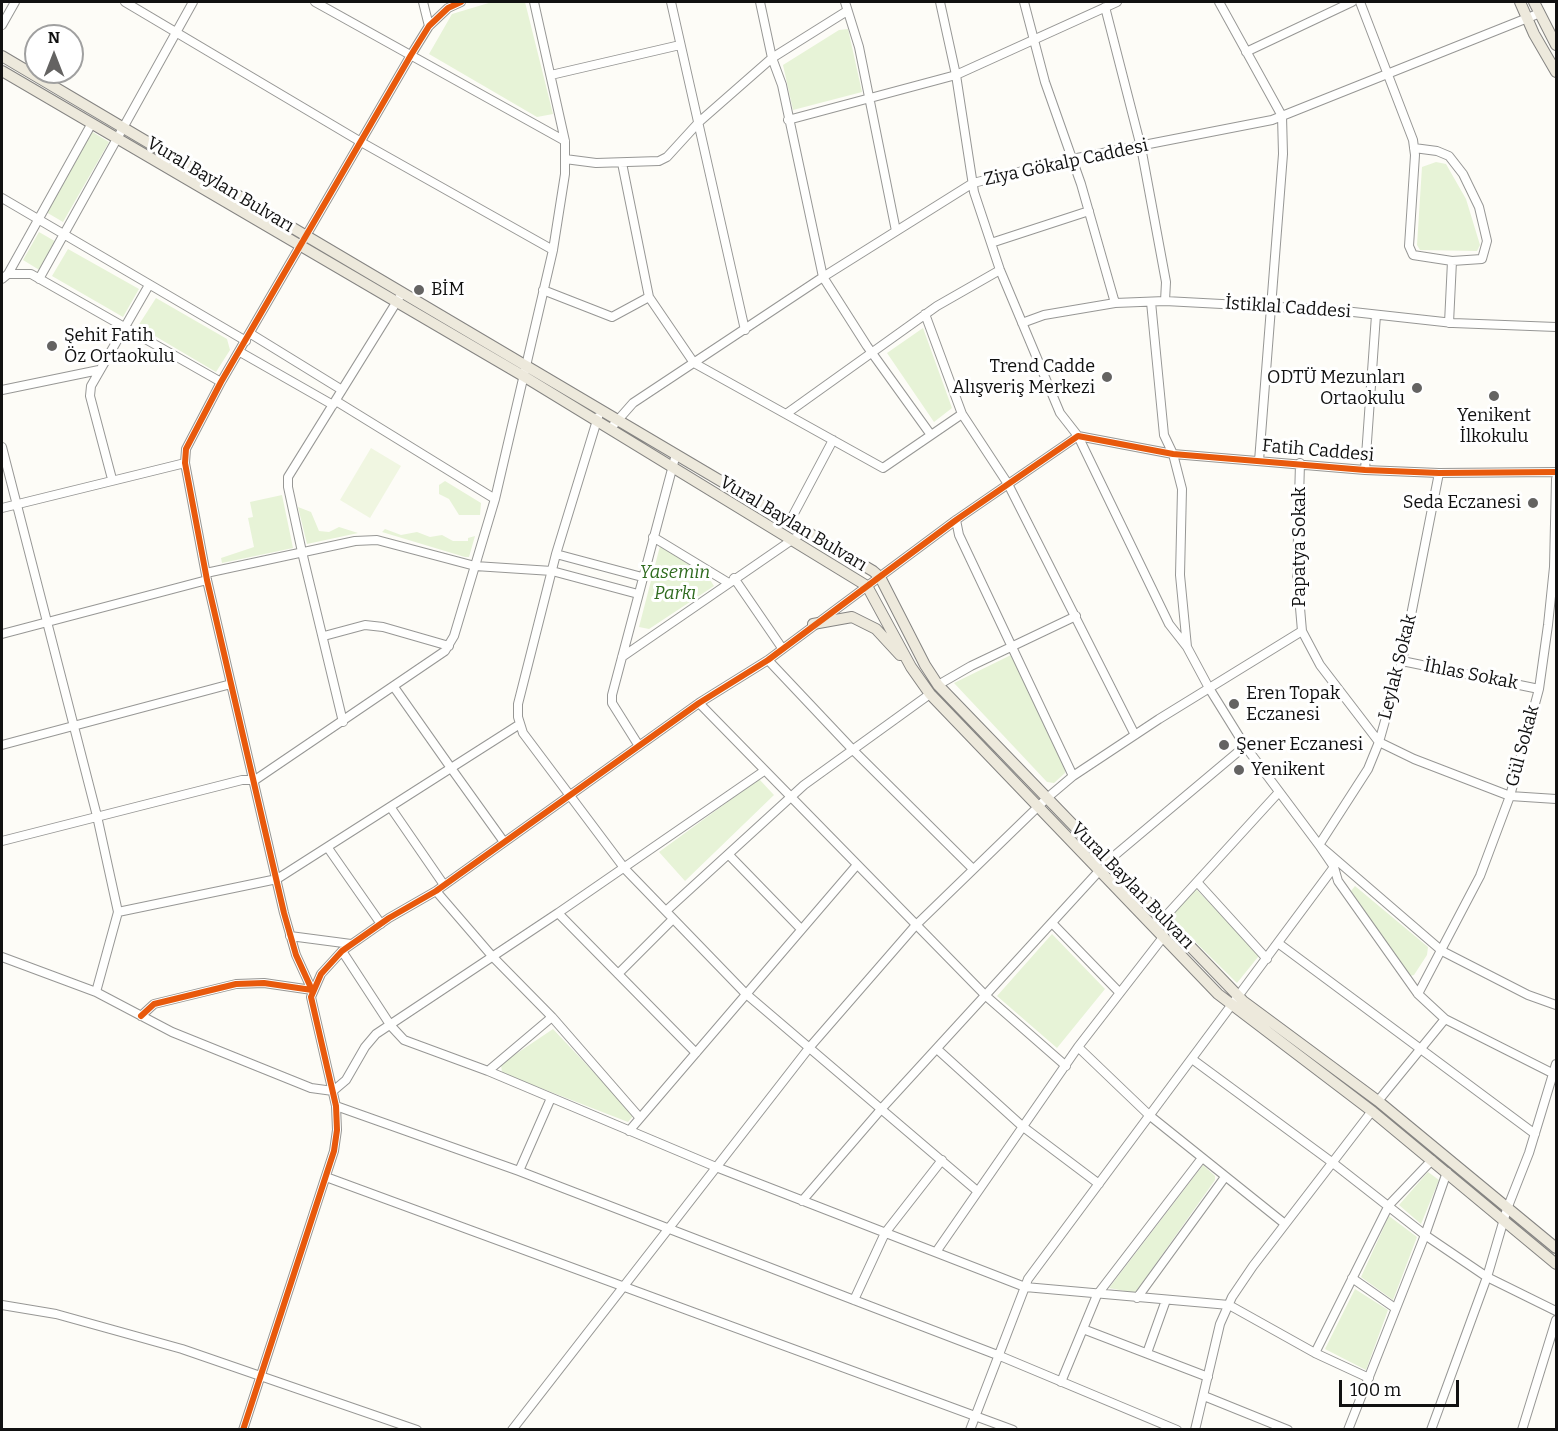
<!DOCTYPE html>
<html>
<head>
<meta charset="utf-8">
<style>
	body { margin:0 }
	#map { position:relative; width:1558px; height:1431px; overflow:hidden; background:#fdfcf7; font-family:Bitter,serif }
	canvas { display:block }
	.frame { position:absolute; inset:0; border:3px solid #111; pointer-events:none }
	.north { position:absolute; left:24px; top:24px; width:60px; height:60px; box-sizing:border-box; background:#fff; border:2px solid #a0a0a0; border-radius:50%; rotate:0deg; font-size:16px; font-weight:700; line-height:24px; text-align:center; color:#111 }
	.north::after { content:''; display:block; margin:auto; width:21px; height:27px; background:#646362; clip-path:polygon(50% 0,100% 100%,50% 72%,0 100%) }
	.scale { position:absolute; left:1339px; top:1380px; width:120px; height:27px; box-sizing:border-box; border:3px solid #111; border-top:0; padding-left:8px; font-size:18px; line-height:21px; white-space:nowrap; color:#111; -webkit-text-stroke:4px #fff; paint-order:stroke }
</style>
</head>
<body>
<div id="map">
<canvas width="1558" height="1431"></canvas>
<div class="frame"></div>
<div class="north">N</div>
<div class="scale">100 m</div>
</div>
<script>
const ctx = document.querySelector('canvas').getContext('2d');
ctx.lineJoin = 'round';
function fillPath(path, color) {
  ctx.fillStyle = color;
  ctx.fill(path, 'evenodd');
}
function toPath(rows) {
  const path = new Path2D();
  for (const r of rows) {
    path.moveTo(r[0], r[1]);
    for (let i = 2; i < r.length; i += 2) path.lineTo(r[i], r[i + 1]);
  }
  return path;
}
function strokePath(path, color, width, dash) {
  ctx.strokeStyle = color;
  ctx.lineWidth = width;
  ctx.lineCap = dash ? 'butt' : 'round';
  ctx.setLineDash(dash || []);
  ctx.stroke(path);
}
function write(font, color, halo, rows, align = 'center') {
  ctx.font = font + ' Bitter,serif';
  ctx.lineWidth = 6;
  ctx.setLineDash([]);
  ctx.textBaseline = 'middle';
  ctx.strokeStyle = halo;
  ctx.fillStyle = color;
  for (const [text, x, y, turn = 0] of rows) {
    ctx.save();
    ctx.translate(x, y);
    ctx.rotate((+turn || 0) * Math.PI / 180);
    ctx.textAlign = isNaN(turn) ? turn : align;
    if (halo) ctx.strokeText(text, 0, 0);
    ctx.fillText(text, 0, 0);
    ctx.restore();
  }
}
fillPath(toPath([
	[492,2,525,2,553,114,537,117,429,54,452,14],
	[848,29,862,92,793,110,783,65,839,30],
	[91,131,109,142,63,222,46,212],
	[1436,162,1446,164,1466,199,1480,245,1477,251,1420,250,1417,245,1422,167],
	[39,232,58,243,41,271,23,260],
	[68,249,139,289,123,317,52,276],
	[156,298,227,339,230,350,216,372,138,326],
	[923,328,952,408,934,422,887,353],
	[445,481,481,503,480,515,459,515,449,499,439,494,439,485],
	[282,495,293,548,222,563,221,558,254,547,248,518,253,517,250,502],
	[298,507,311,512,319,531,329,532,339,527,358,533,307,544],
	[385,529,401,535,417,532,430,537,442,535,453,541,468,541,468,538,475,536,469,557,465,557,382,532],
	[660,546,707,575,714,586,649,629,639,627],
	[1011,655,1065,768,1065,773,1054,783,1047,782,954,683],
	[759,779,774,795,685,881,659,852],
	[1355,886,1428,947,1427,955,1414,975,1410,976,1351,891],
	[1196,889,1258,953,1258,957,1237,983,1170,917],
	[1052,934,1105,989,1057,1048,997,996],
	[553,1029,634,1115,628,1122,502,1073,501,1064],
	[1203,1165,1215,1176,1215,1180,1135,1293,1109,1288],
	[1428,1172,1439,1180,1421,1224,1399,1205],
	[1389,1216,1417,1237,1393,1300,1361,1277],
	[1355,1289,1388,1310,1366,1370,1325,1349]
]), '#e7f3d7');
fillPath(toPath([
	[371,448,401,466,370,518,340,500]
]), '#f0f6e1');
const minor = toPath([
	[125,2,361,142,553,250],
	[315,2,565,141],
	[423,2,429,26],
	[671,2,745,330],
	[760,2,772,58,782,85,823,277,867,346,931,435],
	[845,2,859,47,896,231],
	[940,2,956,75,974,192,1000,270,1060,413,1078,436,1169,624,1187,647],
	[1024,2,1045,82,1081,184,1115,303],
	[1219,2,1282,116,1283,154,1259,461],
	[1360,2,1413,140,1415,155,1409,246,1413,255,1452,261],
	[1105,7,1141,147,1166,282,1165,301],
	[2,25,15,2],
	[1246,52,1352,2],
	[551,75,680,45],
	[788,120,956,75,1117,2],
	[1414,148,1437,151,1449,156,1463,174,1479,207,1487,241,1482,259,1452,261,1449,323],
	[565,159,596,163,659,161,667,157,699,122,772,58,847,11],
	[622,163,649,297],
	[2,198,246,341],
	[991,243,1089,211],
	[8,274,31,274,221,382],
	[2,279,8,274,92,123],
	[39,279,193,2],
	[543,290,612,317,649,297,694,363,883,468,962,414],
	[1151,302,1164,435,1173,454,1182,489,1180,575,1187,647,1209,688,1245,746,1319,845,1442,951,1528,995,1556,1005],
	[925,314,962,414,1008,484,1135,735],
	[1022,323,1044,315,1115,303,1165,301,1335,310,1453,323,1556,327],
	[251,334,342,390],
	[240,352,333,405],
	[2,390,99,370],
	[336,401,495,499],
	[786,414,937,306,1000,270],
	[598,417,556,554,518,704,518,717,523,733,625,869,745,993,976,1190],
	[610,429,633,403,823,277,973,183,1072,159,1272,120,1540,13],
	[2,447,97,816,118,912,96,992],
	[1300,463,1297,573,1302,631,1320,665,1379,742,1414,759,1510,796,1556,799],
	[1365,470,1376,315],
	[1439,473,1402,661,1379,742,1368,769,1319,845,1334,867,1338,881,1418,994,1445,1019,1556,1075],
	[112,479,90,396,91,386,149,285],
	[2,508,185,463],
	[956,520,959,535,1073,776],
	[790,521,833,440],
	[653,537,727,582],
	[556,554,642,577],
	[206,573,355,541,377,540,475,566,552,571,638,594],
	[734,578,782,648],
	[2,634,207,580],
	[324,636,365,625,383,627,449,646],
	[622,657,805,531],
	[768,660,853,750,973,869],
	[1402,661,1539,689],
	[938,685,971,666,1076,616],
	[699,703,986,996,1066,1066],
	[343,722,302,552,288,487,288,477,399,298],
	[2,745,231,684],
	[639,746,612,703,612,695,676,454],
	[391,808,444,885],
	[2,841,242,780,255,780,445,651,454,636,495,499,553,250,565,174,565,141,534,2],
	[504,842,451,768,520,724],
	[328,848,381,924],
	[729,855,801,929],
	[1108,861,1245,746],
	[1197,882,1267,959],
	[436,891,492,956,552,1017,640,1118],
	[666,911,804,785,930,694],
	[118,912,277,879,451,768,394,687],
	[1163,919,1279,792],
	[1053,924,1119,992],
	[290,936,351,944],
	[1278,943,1535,1134],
	[342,951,391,1026,404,1040,488,1071,716,1167,1025,1287,1229,1305,1315,1353,1369,1378],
	[2,957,96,992,172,1032,311,1088,333,1091,346,1080,365,1047,376,1034,558,913],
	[618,974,673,919],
	[1418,994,1480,876,1510,796,1539,689,1548,625,1554,567,1556,479],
	[141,1016,154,1004,236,984,264,983,312,990,296,955,284,913,207,580,185,463,186,449,221,382,411,55,429,26,448,8,461,2],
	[1078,1047,1149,1115,1285,1224],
	[937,1049,1022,1126,1099,1184],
	[696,1053,558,913,764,771],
	[1192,1059,1333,1163,1425,1235,1487,1277,1556,1311],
	[488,1071,552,1017],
	[1378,1101,1445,1019],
	[336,1106,519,1171,854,1300,1000,1356,1177,1430],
	[629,1131,856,866],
	[519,1171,551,1098],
	[326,1177,1013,1430],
	[802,1201,883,1107,1100,870],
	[936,1252,1078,1047,1164,936],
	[1352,1278,1395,1308],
	[1137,1298,1225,1177],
	[854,1300,885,1233,942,1160],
	[2,1305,56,1314,182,1349,417,1430],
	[1083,1329,1208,1377],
	[1147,1353,1166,1300],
	[1315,1353,1389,1205,1432,1160],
	[1061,1382,1097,1295,1202,1158],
	[1204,1396,1288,1430],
	[243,1430,334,1151,337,1130,336,1106,311,997,321,974,342,951,389,918,436,891,699,703,768,660,956,520,1078,436,1173,454,1365,470,1439,473,1556,472],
	[512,1430,809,1048,915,926,1047,798,1073,776,1159,719,1302,631],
	[970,1430,1028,1279,1334,867],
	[1195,1430,1220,1324,1232,1297,1253,1266,1372,1111],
	[1348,1430,1425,1235,1447,1172],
	[1431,1430,1487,1277,1507,1209,1529,1153,1556,1064],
	[1522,1430,1556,1320]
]);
const major = toPath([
	[1520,2,1534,34,1556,72],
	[1534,2,1556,45],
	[2,56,873,571,880,577,925,665,938,685,1243,1001,1378,1101,1556,1248],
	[2,71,525,377,867,586,911,667,930,694,1218,994,1373,1112,1556,1264],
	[813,624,852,617,876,629,900,655]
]);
strokePath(minor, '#979795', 10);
strokePath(major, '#858482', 12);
strokePath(minor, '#fffffe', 8);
strokePath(major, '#ede9dc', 10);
strokePath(toPath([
	[141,1016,154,1004,236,984,264,983,312,990,296,955,284,913,207,580,185,463,186,449,221,382,411,55,429,26,448,8,461,2],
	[243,1430,334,1151,337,1130,336,1106,311,997,321,974,342,951,389,918,436,891,699,703,768,660,956,520,1078,436,1173,454,1365,470,1439,473,1556,472]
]), '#e8590c', 6);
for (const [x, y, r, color] of [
	[419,290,6,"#646362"],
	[52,346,6,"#646362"],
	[1107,377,6,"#646362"],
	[1417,388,6,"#646362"],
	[1494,396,6,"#646362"],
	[1533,503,6,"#646362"],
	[1234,704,6,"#646362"],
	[1224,745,6,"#646362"],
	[1239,770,6,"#646362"]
]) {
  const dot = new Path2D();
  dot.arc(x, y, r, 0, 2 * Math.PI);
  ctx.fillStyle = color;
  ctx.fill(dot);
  strokePath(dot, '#fff', 2);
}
write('18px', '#111', '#fff', [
	["Ziya Gökalp Caddesi",1066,163,-12],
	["Vural Baylan Bulvarı",220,185,31],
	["İstiklal Caddesi",1288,308,4],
	["Fatih Caddesi",1318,451,5],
	["Vural Baylan Bulvarı",793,524,31],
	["Papatya Sokak",1300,547,-90],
	["Leylak Sokak",1398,667,-76],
	["İhlas Sokak",1471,675,11],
	["Gül Sokak",1523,746,-75],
	["Vural Baylan Bulvarı",1132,886,46]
]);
write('18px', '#111', '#fff', [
	["BİM",431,290],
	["Şehit Fatih",64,336],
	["Öz Ortaokulu",64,357],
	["Trend Cadde",1095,367,"right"],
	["Alışveriş Merkezi",1095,388,"right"],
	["ODTÜ Mezunları",1405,378,"right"],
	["Ortaokulu",1405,399,"right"],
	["Yenikent",1494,416,"center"],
	["İlkokulu",1494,437,"center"],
	["Seda Eczanesi",1521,503,"right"],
	["Eren Topak",1246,694],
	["Eczanesi",1246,715],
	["Şener Eczanesi",1236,745],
	["Yenikent",1251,770]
], 'left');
write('italic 18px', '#2f6b1f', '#fff', [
	["Yasemin",675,573],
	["Parkı",675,594]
]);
</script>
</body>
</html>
